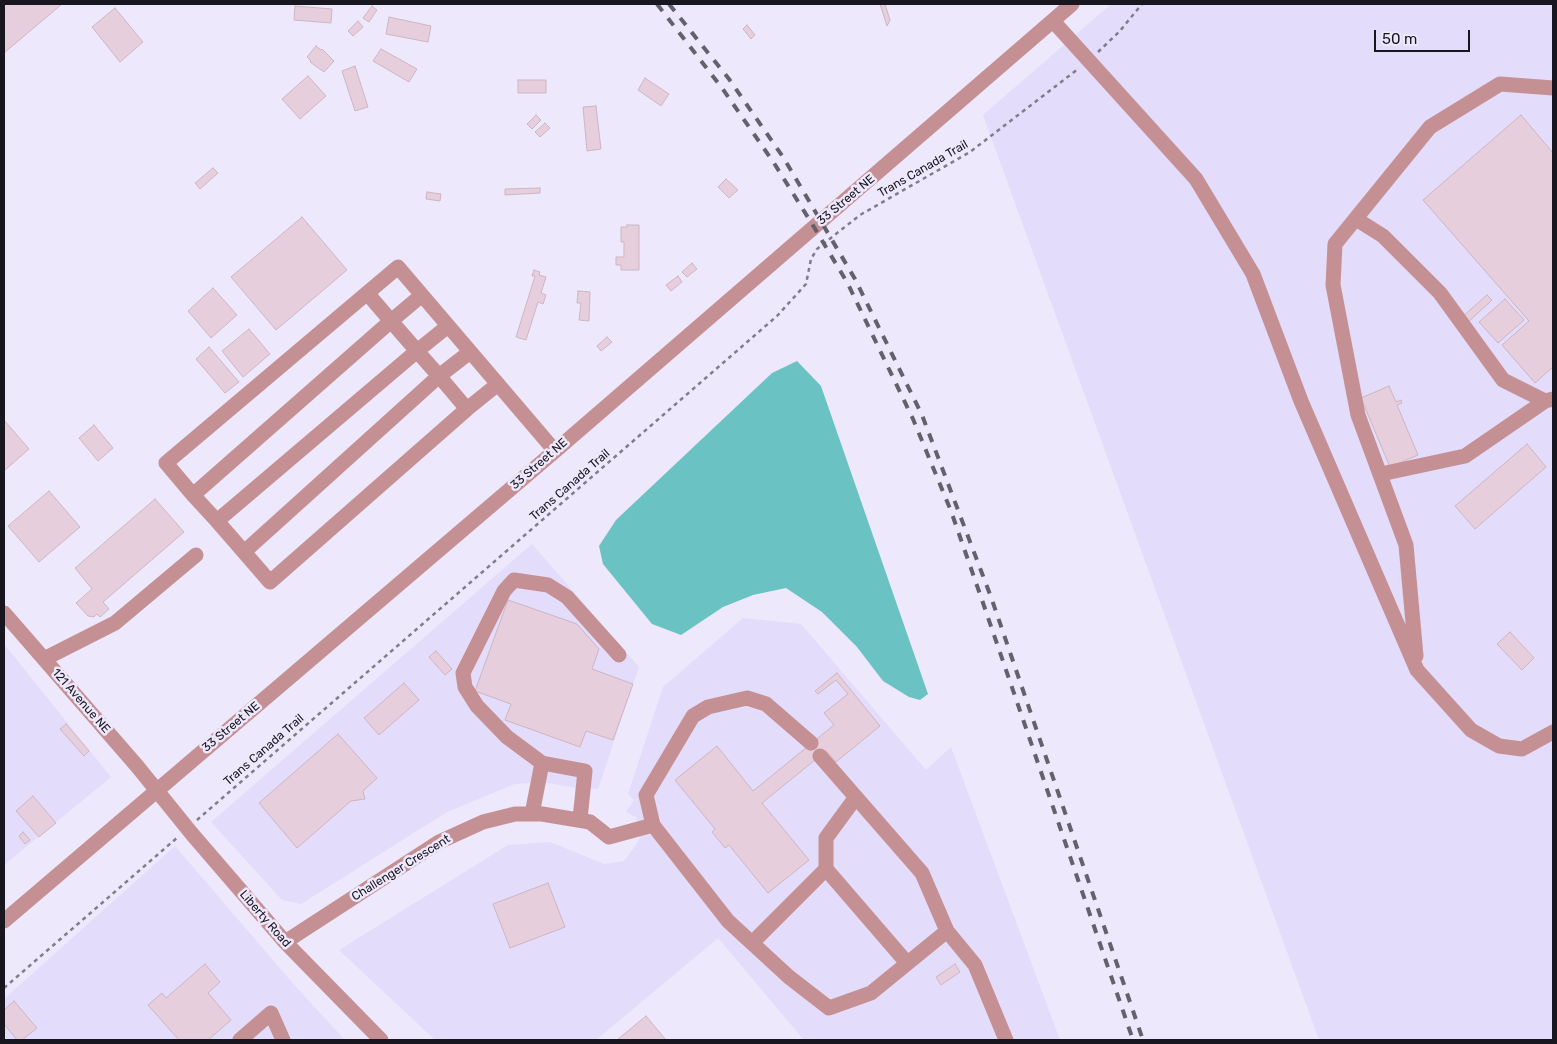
<!DOCTYPE html>
<html>
<head>
<meta charset="utf-8">
<style>
	body { margin:0 }
	#map { position:relative; width:1557px; height:1044px; overflow:hidden; background:#ede8fb; font-family:Rubik,sans-serif }
	canvas { display:block }
	.frame { position:absolute; inset:0; border:5px solid #18161e; pointer-events:none }
	.scale { position:absolute; left:1374px; top:30px; width:96px; height:22px; box-sizing:border-box; border:2px solid #18161e; border-top:0; padding-left:6px; font-size:15px; line-height:18px; white-space:nowrap; color:#18161e; -webkit-text-stroke:4px #ede8fb; paint-order:stroke }
</style>
</head>
<body>
<div id="map">
<canvas width="1557" height="1044"></canvas>
<div class="frame"></div>
<div class="scale">50 m</div>
</div>
<script>
const ctx = document.querySelector('canvas').getContext('2d');
ctx.lineJoin = 'round';
function fillPath(path, color) {
  ctx.fillStyle = color;
  ctx.fill(path, 'evenodd');
}
function toPath(rows) {
  const path = new Path2D();
  for (const r of rows) {
    path.moveTo(r[0], r[1]);
    for (let i = 2; i < r.length; i += 2) path.lineTo(r[i], r[i + 1]);
  }
  return path;
}
function strokePath(path, color, width, dash) {
  ctx.strokeStyle = color;
  ctx.lineWidth = width;
  ctx.lineCap = dash ? 'butt' : 'round';
  ctx.setLineDash(dash || []);
  ctx.stroke(path);
}
function write(font, color, halo, rows, align = 'center') {
  ctx.font = font + ' Rubik,sans-serif';
  ctx.lineWidth = 5;
  ctx.setLineDash([]);
  ctx.textBaseline = 'middle';
  ctx.strokeStyle = halo;
  ctx.fillStyle = color;
  for (const [text, x, y, turn = 0] of rows) {
    ctx.save();
    ctx.translate(x, y);
    ctx.rotate((+turn || 0) * Math.PI / 180);
    ctx.textAlign = isNaN(turn) ? turn : align;
    if (halo) ctx.strokeText(text, 0, 0);
    ctx.fillText(text, 0, 0);
    ctx.restore();
  }
}
fillPath(toPath([
	[1111,4,1553,4,1553,1040,1319,1040,983,115],
	[532,544,639,667,598,789,583,789,542,782,515,784,447,812,301,904,282,900,211,822],
	[743,618,801,624,926,770,951,747,1060,1040,804,1040,718,938,596,1040,435,1040,339,950,508,845,550,842,604,864,624,861,636,845,642,833,636,817,626,812,634,800,628,794,663,687],
	[4,644,111,777,4,865],
	[175,846,296,987,345,1040,4,1040,4,999]
]), '#e4dcfb');
fillPath(toPath([
	[797,361,821,386,928,694,920,700,909,697,883,681,857,647,822,612,786,588,753,595,723,607,681,635,652,624,603,564,599,546,616,520,772,373]
]), '#6ac2c3');
const building = toPath([
	[6,4,62,4,4,53,4,6,6,4],
	[880,4,885,4,890,20,887,26,880,4],
	[295,6,332,9,331,23,294,20,295,6],
	[372,6,377,10,369,22,363,18,372,6],
	[115,8,143,42,120,62,92,27,115,8],
	[389,17,431,26,428,42,386,34,389,17],
	[358,21,363,27,353,36,348,31,358,21],
	[747,25,755,35,751,39,743,29,747,25],
	[316,46,321,50,322,49,334,61,324,72,310,62,311,61,307,57,316,46],
	[381,49,417,69,409,82,373,61,381,49],
	[355,66,368,107,355,111,342,71,355,66],
	[308,76,326,96,300,119,282,99,308,76],
	[645,78,669,94,661,106,638,90,645,78],
	[518,80,546,80,546,93,518,93,518,80],
	[596,106,601,149,587,151,583,107,596,106],
	[536,115,541,120,532,129,527,124,536,115],
	[1521,115,1553,153,1553,367,1535,383,1502,345,1529,321,1423,200,1521,115],
	[545,123,550,128,540,137,535,132,545,123],
	[213,168,218,173,200,189,195,183,213,168],
	[726,179,738,190,729,198,718,187,726,179],
	[540,188,540,193,505,195,505,189,540,188],
	[427,192,441,194,440,201,426,199,427,192],
	[302,217,347,270,276,330,231,277,302,217],
	[627,225,639,225,639,270,621,270,621,265,616,265,616,257,624,257,624,242,621,242,621,227,627,227,627,225],
	[692,263,697,269,687,277,682,272,692,263],
	[534,270,540,272,539,275,546,277,541,293,546,295,543,304,538,302,526,340,516,337,535,276,532,276,534,270],
	[678,276,682,282,671,291,666,285,678,276],
	[213,288,237,315,211,338,188,311,213,288],
	[578,291,590,292,589,321,579,320,581,303,577,303,578,291],
	[1487,295,1492,300,1466,324,1461,318,1487,295],
	[1505,299,1524,320,1498,343,1479,322,1505,299],
	[249,329,270,354,243,377,222,351,249,329],
	[607,337,612,342,601,351,597,346,607,337],
	[209,347,239,382,225,393,196,359,209,347],
	[1389,386,1396,402,1401,400,1402,403,1397,405,1418,455,1390,467,1361,398,1389,386],
	[4,420,29,449,4,471,4,420],
	[94,425,113,448,98,461,79,438,94,425],
	[1527,444,1546,467,1475,529,1455,506,1527,444],
	[49,491,80,527,39,562,8,526,49,491],
	[155,499,184,532,103,602,109,609,100,617,97,614,94,617,88,616,76,603,92,589,75,568,155,499],
	[508,600,577,624,599,649,592,669,633,684,613,740,586,731,580,747,505,720,511,704,475,691,508,600],
	[1510,632,1534,658,1522,670,1497,644,1510,632],
	[436,651,452,669,445,675,429,657,436,651],
	[837,673,880,726,836,762,826,751,762,803,809,860,768,893,729,845,725,848,712,832,715,829,675,780,717,746,753,791,834,725,824,713,848,694,836,680,818,694,815,691,837,673],
	[404,683,419,700,379,735,364,718,404,683],
	[66,724,89,751,84,756,60,729,66,724],
	[338,734,377,778,363,791,365,799,351,801,297,848,259,803,338,734],
	[33,796,56,823,39,837,16,811,33,796],
	[23,832,30,840,25,844,19,836,23,832],
	[548,883,565,927,510,948,493,904,548,883],
	[205,964,220,982,208,993,231,1020,208,1040,179,1040,148,1005,162,993,166,998,205,964],
	[955,964,960,972,941,985,936,977,955,964],
	[14,1001,37,1028,22,1040,17,1040,4,1024,4,1010,14,1001],
	[646,1016,666,1040,617,1040,646,1016]
]);
fillPath(building, '#e6cedc');
strokePath(building, '#cdb6c3', 1);
strokePath(toPath([
	[1098,52,1119,32,1142,4],
	[197,820,777,316,806,284,811,259,817,249,860,215,970,152,1078,69],
	[4,988,178,837]
]), '#807c8a', 2.5, [4, 4]);
strokePath(toPath([
	[1053,21,1196,179,1253,274,1301,401,1417,670,1471,730,1499,746,1522,749,1553,732],
	[1356,219,1383,236,1440,293,1503,380,1545,401,1553,399],
	[367,293,391,321,422,295],
	[448,326,417,351,439,376,470,352],
	[467,409,498,384],
	[1381,474,1465,456,1545,401],
	[193,495,217,521],
	[244,552,270,582,467,409,439,376,244,552,217,521,417,351,391,321,193,495,166,463,398,267,555,451],
	[4,613,137,766,192,834,285,942,381,1040],
	[1416,656,1406,545,1358,415,1333,285,1335,244,1430,127,1500,84,1553,88],
	[44,659,115,623,196,555],
	[542,763,585,771,580,819],
	[532,814,542,763,507,737,477,706,465,687,463,673,504,591,514,580,548,585,567,597,619,655],
	[653,825,646,795,693,716,708,707,747,698,766,704,811,743],
	[826,869,907,963],
	[4,921,555,451,1072,4],
	[947,931,975,965,1006,1040],
	[285,942,439,842,483,822,515,814,542,814,590,822,609,837,653,825,728,921,789,977,829,1008,871,993,947,931,922,873,820,756],
	[752,943,826,869,826,838,856,797],
	[240,1040,271,1013,283,1040]
]), '#c59094', 15);
strokePath(toPath([
	[657,4,722,88,774,163,814,227,848,284,913,419,951,511,982,600,1133,1040],
	[669,4,729,79,783,157,855,279,922,415,991,597,1143,1040]
]), '#64606c', 4, [9, 9]);
write('12px', '#18161e', '#ede8fb', [
	["Trans Canada Trail",923,169,-30],
	["33 Street NE",846,200,-40],
	["33 Street NE",539,464,-41],
	["Trans Canada Trail",570,485,-41],
	["121 Avenue NE",81,701,49],
	["33 Street NE",231,727,-40],
	["Trans Canada Trail",264,750,-41],
	["Challenger Crescent",401,868,-32],
	["Liberty Road",265,919,49]
]);
</script>
</body>
</html>
